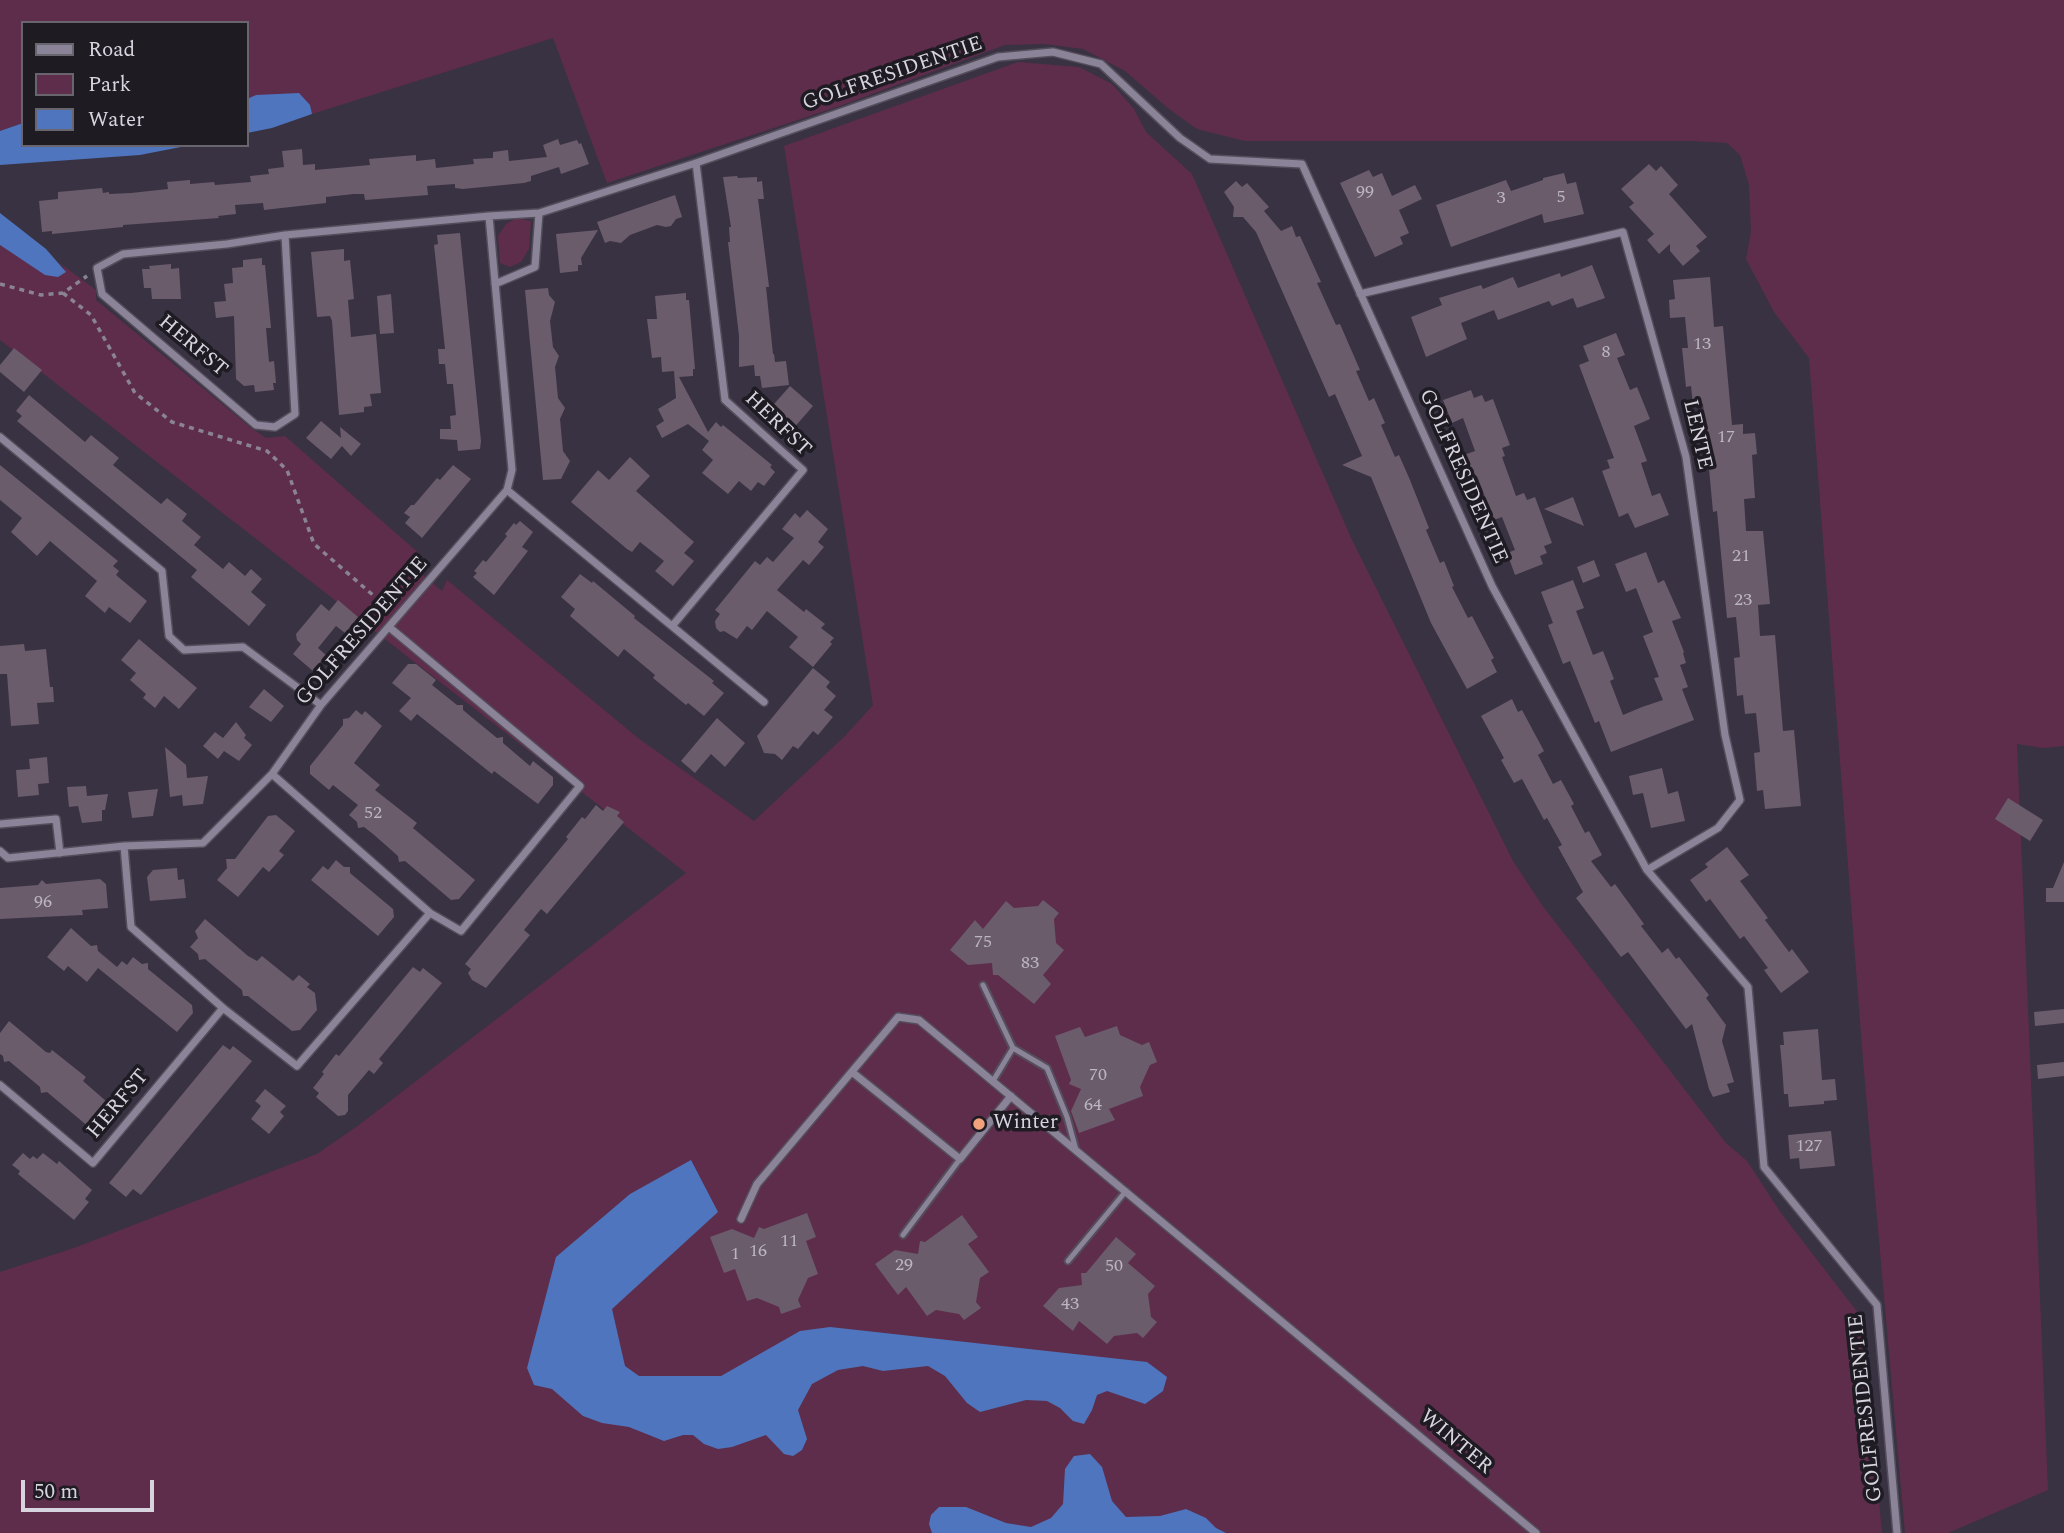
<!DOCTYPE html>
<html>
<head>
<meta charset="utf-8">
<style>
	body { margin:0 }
	#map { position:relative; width:2064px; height:1533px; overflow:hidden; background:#393243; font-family:Spectral,serif }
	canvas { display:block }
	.legend { position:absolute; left:21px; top:21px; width:228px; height:126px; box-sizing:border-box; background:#1e1b23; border:2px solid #68656e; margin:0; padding:9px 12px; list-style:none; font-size:21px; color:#d8d4df }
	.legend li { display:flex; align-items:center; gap:14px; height:35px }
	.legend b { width:35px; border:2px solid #68656e }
	.scale { position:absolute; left:21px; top:1480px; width:133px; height:32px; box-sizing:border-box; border:4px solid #d8d4df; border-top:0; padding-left:9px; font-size:21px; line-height:24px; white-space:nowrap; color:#d8d4df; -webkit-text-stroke:5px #1e1b23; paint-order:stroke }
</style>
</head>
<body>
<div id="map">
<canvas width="2064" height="1533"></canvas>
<ul class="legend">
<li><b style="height:9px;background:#8b8397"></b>Road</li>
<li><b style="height:19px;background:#5e2d4b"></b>Park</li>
<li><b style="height:19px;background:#4e75bd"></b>Water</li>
</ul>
<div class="scale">50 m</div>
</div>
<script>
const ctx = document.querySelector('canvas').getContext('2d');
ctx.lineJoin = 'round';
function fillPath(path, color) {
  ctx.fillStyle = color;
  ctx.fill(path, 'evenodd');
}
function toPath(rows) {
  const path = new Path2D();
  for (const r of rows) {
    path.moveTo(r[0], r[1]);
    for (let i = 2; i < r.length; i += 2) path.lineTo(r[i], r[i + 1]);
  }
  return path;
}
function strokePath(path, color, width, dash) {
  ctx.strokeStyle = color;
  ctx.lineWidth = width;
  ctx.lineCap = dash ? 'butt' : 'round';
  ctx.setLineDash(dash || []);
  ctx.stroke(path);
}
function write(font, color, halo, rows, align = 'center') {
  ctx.font = font + ' Spectral,serif';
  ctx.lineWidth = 7;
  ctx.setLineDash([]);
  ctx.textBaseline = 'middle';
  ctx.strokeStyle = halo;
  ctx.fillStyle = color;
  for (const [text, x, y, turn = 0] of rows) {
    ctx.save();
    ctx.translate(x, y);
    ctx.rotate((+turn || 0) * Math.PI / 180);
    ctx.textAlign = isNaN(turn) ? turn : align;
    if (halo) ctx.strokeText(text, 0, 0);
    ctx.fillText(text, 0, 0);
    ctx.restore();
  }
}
fillPath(toPath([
	[0,0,2064,0,2064,746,2043,748,2017,744,2048,1490,1948,1533,1905,1533,1863,1060,1809,358,1774,312,1746,259,1751,232,1749,185,1740,155,1727,143,1693,141,1245,141,1197,129,1169,109,1125,71,1083,49,1045,44,1005,45,837,107,607,183,553,38,312,114,310,105,257,95,247,99,247,23,23,23,23,123,0,131],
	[1018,62,1079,67,1112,84,1134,109,1146,132,1192,174,1352,540,1513,861,1542,905,1726,1143,1747,1161,1781,1213,1862,1318,1882,1533,0,1533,0,1272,74,1248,317,1154,359,1125,686,873,0,340,0,245,45,274,64,268,57,261,96,290,96,300,250,427,266,438,285,436,422,556,414,568,442,591,447,580,638,738,754,821,845,736,873,705,784,146],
	[517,218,531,221,529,249,521,262,510,267,500,263,498,236,506,224]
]), '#5e2d4b');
fillPath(toPath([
	[299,93,310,105,312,114,272,128,247,133,247,99,256,95],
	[23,123,23,145,191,145,140,155,0,165,0,131],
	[0,213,46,249,66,272,58,277,45,275,0,245],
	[691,1160,718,1212,612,1309,625,1366,639,1376,721,1376,800,1331,830,1327,1147,1362,1167,1377,1163,1391,1145,1404,1107,1391,1097,1395,1092,1410,1084,1424,1073,1421,1060,1408,1047,1401,1026,1400,980,1412,967,1403,945,1376,928,1366,883,1371,863,1366,838,1370,812,1384,798,1410,807,1439,802,1450,793,1456,784,1454,766,1435,732,1447,718,1449,704,1444,693,1435,683,1435,664,1441,629,1427,602,1423,583,1416,552,1389,534,1385,527,1368,556,1257,630,1194],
	[1090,1454,1102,1467,1112,1501,1126,1517,1160,1516,1186,1509,1206,1518,1216,1528,1226,1533,932,1533,929,1524,931,1515,939,1507,966,1507,1006,1523,1031,1527,1051,1518,1063,1504,1065,1469,1074,1456]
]), '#4e75bd');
fillPath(toPath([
	[558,139,560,145,577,140,579,144,581,143,589,164,561,174,559,167,531,176,531,181,524,183,463,189,455,188,455,184,427,186,428,195,365,200,364,194,354,194,326,197,326,203,264,210,263,203,235,205,236,214,218,216,219,218,123,225,123,227,52,234,52,231,42,232,39,201,58,199,58,192,102,188,103,193,109,192,109,194,131,193,168,189,167,182,190,180,190,184,214,182,215,185,251,182,250,176,269,174,268,169,284,167,282,151,302,149,303,165,315,164,315,170,370,165,369,159,416,155,416,161,435,159,436,168,474,164,473,159,493,158,493,152,508,150,509,161,547,157,543,145],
	[1649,164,1656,171,1661,166,1678,185,1669,194,1707,237,1696,246,1700,251,1683,266,1670,251,1670,244,1659,254,1647,240,1654,234,1629,207,1634,203,1621,189],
	[1369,170,1373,177,1382,173,1392,196,1415,185,1422,199,1399,210,1409,233,1400,237,1403,244,1375,257,1340,183],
	[1564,173,1567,184,1576,182,1584,214,1544,223,1542,214,1451,247,1436,205,1506,180,1511,191,1543,180,1543,178],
	[737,176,738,178,757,177,757,182,762,181,764,199,758,199,768,278,769,287,766,287,773,354,774,354,775,362,786,361,789,385,762,388,760,376,755,376,754,365,739,367,739,336,728,242,730,242,729,227,731,227,723,177],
	[1236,181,1242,187,1247,183,1269,207,1264,211,1281,231,1292,226,1296,237,1300,236,1321,282,1317,283,1331,314,1336,325,1340,324,1360,370,1356,371,1369,401,1374,398,1385,423,1381,425,1395,457,1399,455,1410,480,1429,528,1426,530,1440,563,1444,561,1454,586,1452,587,1468,618,1472,616,1494,658,1491,660,1497,672,1467,689,1431,623,1371,477,1342,465,1362,456,1335,394,1329,397,1256,232,1243,217,1233,217,1234,207,1224,192],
	[675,195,682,217,676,219,671,226,666,227,657,225,630,235,621,243,610,241,605,243,597,222],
	[598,230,581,258,582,265,578,265,578,271,560,273,556,234],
	[460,233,481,441,480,449,458,451,457,440,440,439,440,429,451,429,450,416,456,415,453,384,447,384,445,364,439,364,438,349,445,349,434,245,438,244,437,235],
	[344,249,344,261,350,260,354,299,348,300,351,337,376,334,381,393,370,394,372,406,364,407,364,412,339,415,332,321,330,316,317,317,311,252],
	[262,258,262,265,265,265,271,328,266,328,269,362,274,361,276,383,273,383,274,390,255,392,254,385,244,386,236,379,234,316,216,318,214,302,226,301,224,284,233,283,232,268,243,267,243,260],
	[171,264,171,269,179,268,181,299,152,299,151,288,144,288,142,269,150,269,149,266],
	[1592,265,1605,298,1577,308,1573,298,1552,306,1549,301,1498,320,1494,310,1461,323,1467,339,1426,357,1411,317,1442,305,1439,298,1481,285,1483,289,1513,277,1518,288,1560,273,1561,277],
	[1710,277,1714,327,1723,326,1732,425,1743,424,1743,434,1755,433,1757,454,1752,455,1755,498,1744,499,1746,531,1763,531,1770,604,1758,605,1760,636,1775,635,1783,731,1794,730,1801,806,1765,809,1763,790,1757,791,1754,753,1760,752,1756,713,1745,714,1743,695,1737,696,1734,658,1740,657,1736,617,1727,618,1717,511,1713,512,1703,404,1693,405,1691,386,1686,387,1682,348,1688,348,1685,317,1670,318,1669,300,1675,299,1673,280],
	[548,288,549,295,555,302,550,321,553,347,559,356,555,367,558,398,565,408,560,419,563,451,570,461,561,479,543,480,525,290],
	[686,293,686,300,689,300,695,369,693,369,693,376,679,377,708,432,716,422,721,427,723,425,772,465,770,467,775,472,764,486,758,482,751,491,739,481,728,494,702,473,713,460,702,450,709,441,688,424,662,438,656,426,664,421,658,409,676,398,674,371,662,372,661,357,652,358,647,319,657,319,655,296],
	[391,294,394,333,380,334,377,296],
	[1616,333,1625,355,1617,358,1630,390,1637,387,1650,419,1634,426,1647,461,1641,463,1652,496,1660,493,1669,515,1635,528,1628,513,1619,517,1602,471,1610,468,1607,460,1614,458,1579,365,1589,361,1583,346],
	[14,348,42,370,24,392,0,372,0,365],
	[790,386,813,406,792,430,767,412],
	[1471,390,1474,398,1482,395,1485,402,1493,399,1510,445,1502,448,1505,456,1502,457,1516,496,1524,493,1527,500,1535,497,1552,543,1544,546,1547,553,1540,556,1543,564,1515,575,1507,553,1515,550,1502,517,1494,520,1477,476,1473,477,1464,455,1475,451,1463,418,1452,423,1443,400],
	[29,395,85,442,91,435,119,458,113,465,161,504,167,498,187,514,182,521,201,537,194,545,223,569,229,562,245,576,251,569,262,579,251,592,266,605,249,626,191,577,197,570,17,421,22,416,16,411],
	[321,421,341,438,340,427,361,444,351,456,342,446,331,459,306,438],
	[630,457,650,476,636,491,694,542,684,553,694,561,673,586,655,571,664,561,640,542,632,552,627,549,571,502,598,470,609,480],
	[0,465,118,561,113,566,119,571,116,575,147,601,130,623,109,607,105,613,85,596,97,581,50,541,37,556,11,532,22,518,0,500],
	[453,465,471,479,422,538,405,523,410,517,404,513,411,505,414,505,437,478,440,480],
	[1573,497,1584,526,1544,509],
	[807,510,828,529,818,542,824,547,809,565,803,560,777,590,804,612,806,609,825,624,821,628,834,638,830,642,832,644,813,667,789,647,798,637,767,611,752,630,747,626,737,639,724,631,720,632,716,628,715,621,720,614,715,610,755,561,760,565,767,557,773,562,794,538,782,529,795,513,800,518],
	[520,521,533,532,522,547,528,551,494,595,473,577,477,573,474,571,483,560,486,562,504,540,507,536,505,534,514,523,516,525],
	[1646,552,1658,583,1664,580,1681,618,1672,621,1684,652,1683,653,1686,663,1680,665,1688,687,1682,689,1694,720,1611,752,1599,721,1595,723,1570,661,1563,664,1548,625,1553,623,1541,592,1573,580,1584,608,1576,611,1593,655,1603,651,1614,679,1610,681,1623,715,1642,707,1663,700,1654,678,1659,677,1643,636,1653,632,1636,588,1626,592,1615,564],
	[1594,560,1600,576,1583,583,1577,567],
	[580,574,592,583,593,581,635,616,634,618,714,681,712,683,724,693,704,716,688,703,686,705,653,678,655,675,624,649,618,657,570,616,575,609,561,597],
	[338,600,358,617,345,633,336,626,318,648,326,655,313,671,293,654,301,644,297,640,296,634,321,604,329,611],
	[139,639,197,688,179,709,164,696,155,708,143,698,146,694,130,680,136,673,121,660],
	[24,644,25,651,46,649,50,687,53,687,54,702,37,703,39,724,11,726,7,674,0,674,0,646],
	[408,664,416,664,436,680,432,685,457,705,463,705,463,710,497,738,503,737,503,743,530,766,533,761,553,777,553,785,538,804,494,771,492,774,417,714,411,721,399,711,411,698,392,683],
	[813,668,830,682,826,687,836,696,824,710,833,717,818,735,813,731,798,749,793,746,782,760,775,754,764,753,757,736],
	[264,689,284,706,271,722,249,707],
	[1512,699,1518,712,1522,710,1544,751,1538,755,1553,784,1561,780,1574,804,1571,806,1585,833,1589,831,1602,855,1591,861,1611,887,1615,884,1631,906,1644,924,1641,926,1662,953,1668,948,1676,959,1679,957,1709,995,1706,998,1726,1025,1722,1041,1734,1082,1727,1084,1730,1092,1713,1097,1709,1089,1692,1024,1686,1029,1628,952,1621,957,1576,898,1583,892,1558,847,1562,845,1547,818,1544,820,1522,779,1514,783,1501,760,1504,758,1481,716],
	[356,710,362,715,365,711,382,726,354,763,380,785,375,790,417,823,413,828,475,880,459,899,451,900,405,861,399,862,398,856,373,834,364,827,358,828,357,822,349,815,358,805,333,785,329,790,310,774,310,766,343,725,343,719,349,718],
	[717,718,745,743,725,767,711,754,695,773,681,761],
	[236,722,246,735,244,738,252,745,239,761,224,751,218,759,203,746,215,732,223,738],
	[165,747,186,765,187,778,208,776,203,804,183,806,182,795,170,797],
	[47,757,49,783,38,784,39,795,18,797,16,770,30,769,29,759],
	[1662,768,1668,794,1678,791,1685,821,1651,828,1643,793,1633,795,1629,776],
	[86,786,87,796,108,794,105,810,102,810,102,821,82,823,78,806,69,807,67,787],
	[158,789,153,816,132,818,128,792],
	[2008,798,2043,820,2030,841,1995,819],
	[596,805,603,811,607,806,620,812,617,816,624,822,547,914,541,909,524,930,530,935,486,988,472,980,468,973,471,969,465,964,568,839,566,837,582,817,585,819],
	[276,815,295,831,279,851,284,855,269,872,263,867,238,897,217,880,227,868,226,859,235,859,268,816],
	[1727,847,1749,875,1740,881,1768,918,1765,920,1789,952,1792,949,1809,972,1781,993,1764,970,1768,968,1744,936,1740,939,1710,899,1706,902,1690,880,1708,867,1705,864],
	[336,860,344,867,350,867,350,873,393,909,394,917,378,936,311,880,323,866,328,870],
	[2064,862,2064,902,2046,902,2046,888,2053,888],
	[177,868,178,880,184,879,186,898,150,901,147,877,153,870],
	[100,879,106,884,108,908,82,910,83,915,0,919,0,888,38,885,42,880,46,884],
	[1043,900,1059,913,1054,919,1056,943,1064,950,1043,975,1051,984,1034,1004,998,975,993,975,992,963,968,965,950,950,975,920,983,929,1006,901,1014,908,1038,906],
	[205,919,248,956,257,961,262,956,293,981,299,975,310,984,307,987,315,993,317,1010,300,1030,292,1031,248,996,243,996,242,990,205,959,199,960,198,954,190,947,198,938,195,931],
	[71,928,91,946,97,945,98,951,117,967,122,961,127,965,133,957,142,964,148,963,148,969,192,1005,193,1013,177,1032,98,968,87,982,68,966,64,971,47,957],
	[413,967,420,972,423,968,442,983,379,1059,383,1063,374,1074,369,1070,348,1095,348,1111,345,1115,338,1116,316,1097,319,1093,313,1088,324,1074,322,1072,336,1054,339,1056],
	[2064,1009,2064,1023,2035,1026,2034,1012],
	[9,1021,46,1052,50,1053,52,1050,86,1077,83,1081,114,1108,98,1127,90,1128,47,1092,41,1093,40,1087,9,1061,4,1062,3,1056,0,1054,0,1033],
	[1117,1026,1120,1035,1142,1045,1149,1042,1157,1062,1150,1065,1140,1087,1143,1096,1109,1109,1115,1120,1079,1133,1071,1111,1081,1089,1069,1084,1071,1080,1055,1036,1080,1027,1085,1037],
	[1818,1029,1822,1080,1835,1079,1837,1100,1824,1101,1824,1104,1789,1107,1788,1094,1784,1094,1782,1066,1780,1045,1784,1045,1783,1032],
	[223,1045,230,1050,233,1046,252,1061,141,1195,133,1189,126,1197,109,1183],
	[2064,1062,2064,1076,2038,1079,2037,1065],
	[265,1089,286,1106,280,1112,284,1116,269,1134,251,1119,261,1106,255,1101],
	[1831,1131,1835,1166,1800,1169,1799,1158,1790,1159,1788,1135],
	[23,1153,30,1159,33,1156,37,1159,43,1153,57,1164,59,1161,92,1190,85,1199,89,1202,74,1220,18,1174,20,1171,12,1165],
	[807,1213,816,1237,806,1241,818,1274,808,1278,798,1300,801,1307,781,1314,779,1307,757,1298,747,1301,735,1269,724,1273,710,1237,732,1229,754,1238,759,1227,764,1229],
	[962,1215,978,1237,968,1244,989,1272,980,1278,976,1302,981,1308,964,1320,959,1314,936,1310,927,1316,906,1287,898,1295,875,1264,895,1250,918,1254,920,1241,925,1242],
	[1116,1237,1136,1254,1128,1263,1155,1286,1148,1294,1151,1317,1157,1322,1143,1338,1137,1333,1114,1336,1107,1344,1079,1321,1073,1331,1043,1306,1059,1288,1082,1285,1081,1273,1086,1273]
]), '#6a5c6b');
const lane = toPath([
	[983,985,1013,1048,993,1081],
	[1013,1048,1047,1068,1067,1117,1076,1150],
	[903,1235,960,1159],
	[1068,1261,1126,1191]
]);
const street = toPath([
	[285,235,227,244,123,254,97,268,102,294,256,425,275,427,295,414,285,235,489,216],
	[495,284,535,267,539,213],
	[1360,294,1623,232,1686,457,1725,735,1740,800,1718,828,1647,870],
	[0,437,162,571,169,636,184,650,243,647,321,705],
	[507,490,764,702],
	[673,625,803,470,725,400,696,163],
	[272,774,430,913],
	[0,824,56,819,60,853],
	[124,846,131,927,223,1008],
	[0,851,8,858,124,846,203,843,272,774,321,705,507,490,512,470,489,216,539,213,696,163,998,57,1053,52,1101,64,1180,138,1210,159,1302,164,1492,586,1647,870,1748,987,1764,1167,1877,1305,1897,1533],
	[852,1072,960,1159,1011,1096],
	[0,1085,93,1163,223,1008,297,1066,430,913,461,931,580,786,389,627],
	[741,1219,757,1184,898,1017,919,1020,1536,1533]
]);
strokePath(lane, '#544e5c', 9);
strokePath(street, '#544e5c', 10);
strokePath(toPath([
	[0,284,41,295,63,293,87,276],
	[63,293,91,315,135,393,172,422,267,451,287,470,314,544,389,609]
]), '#8a8492', 3.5, [5, 5]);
strokePath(lane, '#8b8397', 5);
strokePath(street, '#8b8397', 7);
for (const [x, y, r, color] of [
	[979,1124,7,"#f1a17c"]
]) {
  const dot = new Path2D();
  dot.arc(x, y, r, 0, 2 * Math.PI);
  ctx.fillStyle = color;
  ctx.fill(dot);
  strokePath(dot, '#1e1b23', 2.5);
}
write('18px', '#bcb6c2', null, [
	["99",1365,193],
	["5",1561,198],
	["3",1501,199],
	["13",1702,345],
	["8",1606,353],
	["17",1726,438],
	["21",1741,557],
	["23",1743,601],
	["52",373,814],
	["96",43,903],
	["75",983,943],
	["83",1030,964],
	["70",1098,1076],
	["64",1093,1106],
	["127",1809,1147],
	["11",789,1242],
	["16",758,1252],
	["1",735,1255],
	["29",904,1266],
	["50",1114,1267],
	["43",1070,1305]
]);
write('21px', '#d8d4df', '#1e1b23', [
	["GOLFRESIDENTIE",893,75,-19],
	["HERFST",192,347,40],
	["HERFST",777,425,44],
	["LENTE",1696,435,77],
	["GOLFRESIDENTIE",1462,477,66],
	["GOLFRESIDENTIE",363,632,-49],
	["HERFST",119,1105,-50],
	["GOLFRESIDENTIE",1867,1408,-96],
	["WINTER",1455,1443,40]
]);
write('21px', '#d8d4df', '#1e1b23', [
	["Winter",993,1124]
], 'left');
</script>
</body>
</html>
